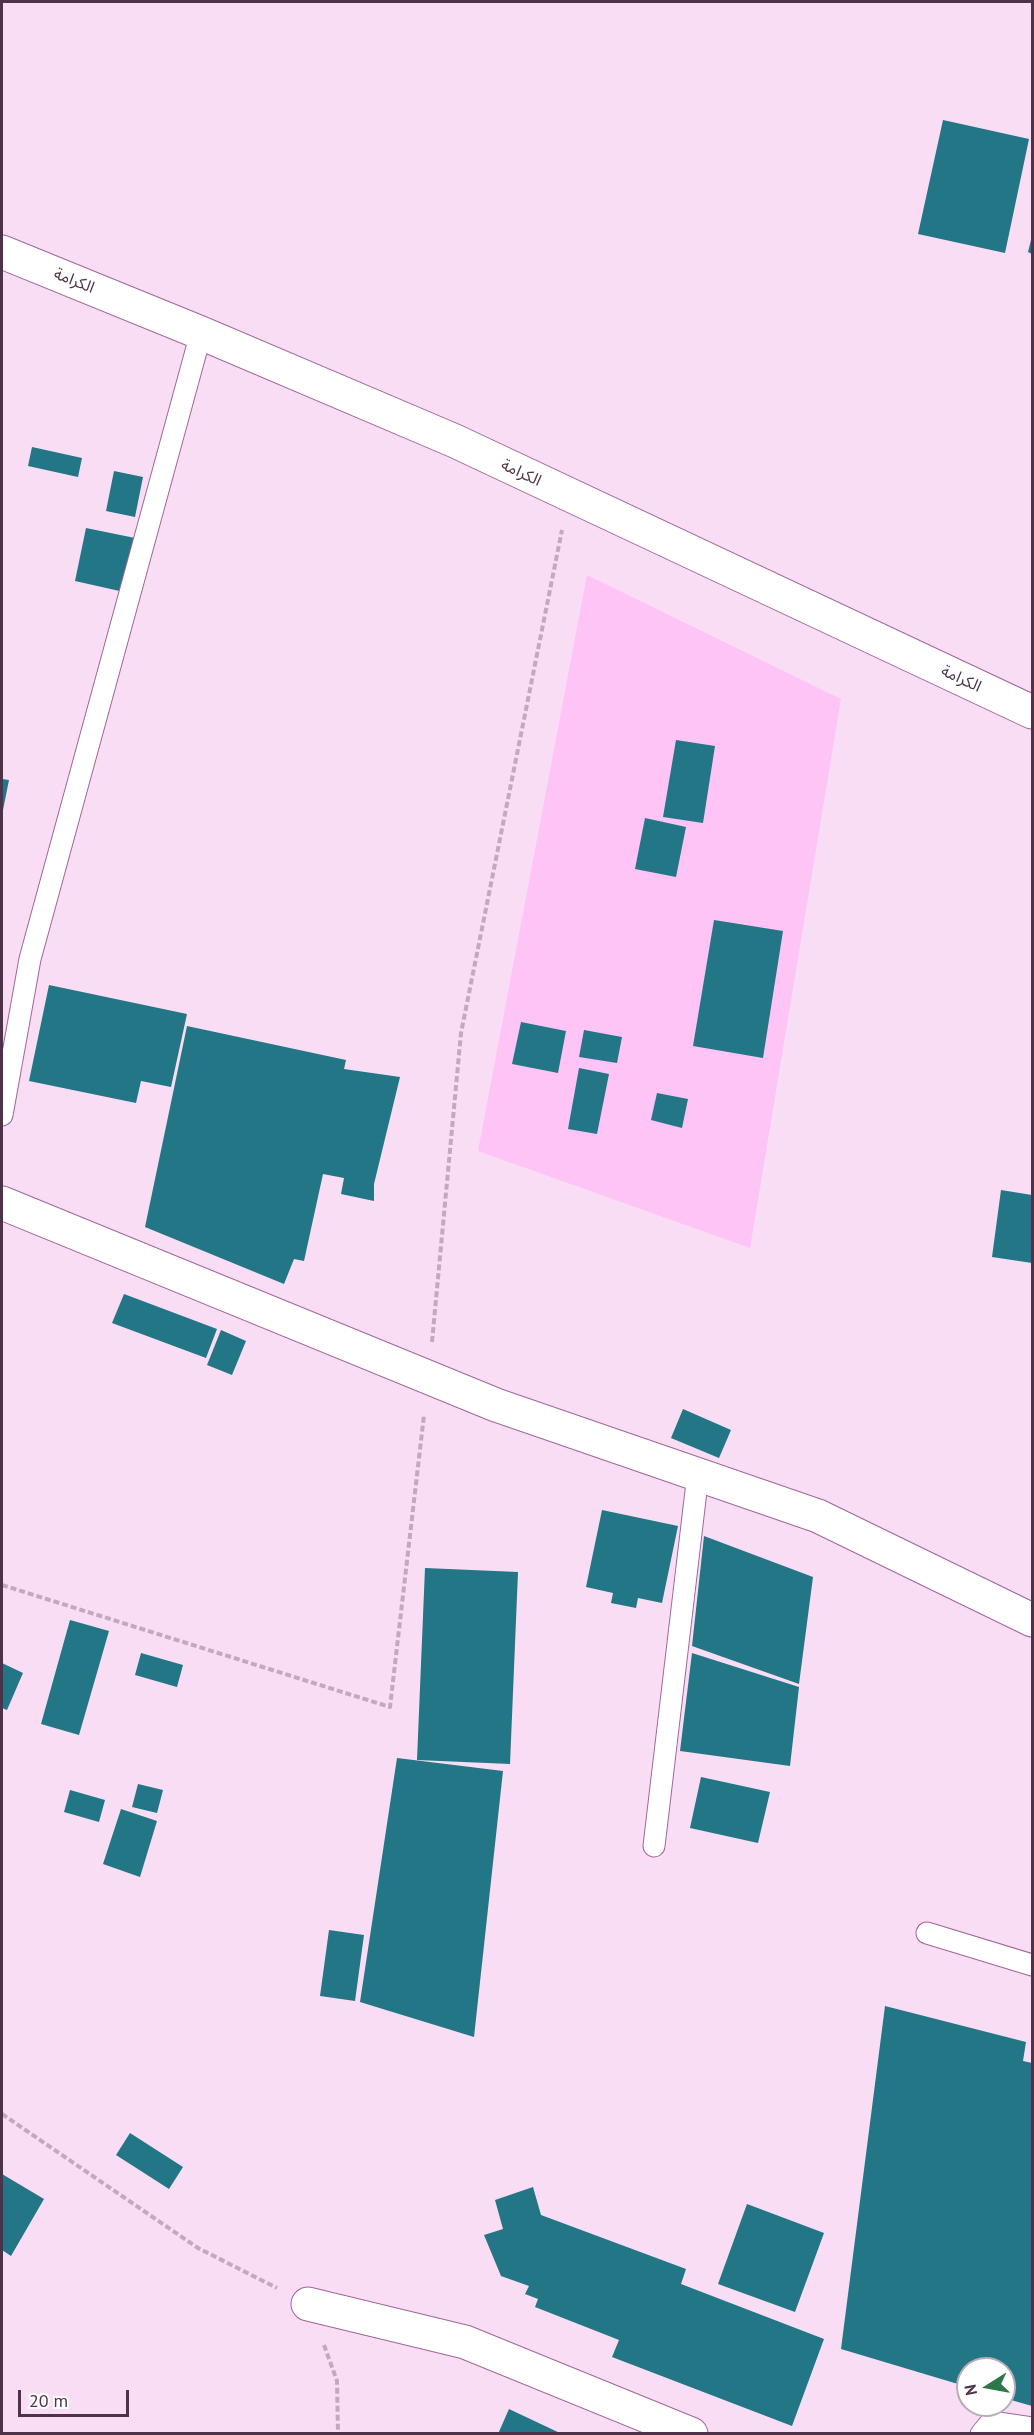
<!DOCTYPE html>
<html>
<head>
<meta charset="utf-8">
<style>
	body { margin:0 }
	#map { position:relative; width:1034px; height:2435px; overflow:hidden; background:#f8ddf4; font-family:"PT Sans",sans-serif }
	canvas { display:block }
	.frame { position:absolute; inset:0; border:3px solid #4d3249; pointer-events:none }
	.north { position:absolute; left:956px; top:2357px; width:60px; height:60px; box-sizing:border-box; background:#fff; border:2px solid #b8adb6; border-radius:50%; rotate:259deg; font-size:16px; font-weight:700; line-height:24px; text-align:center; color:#4d3249 }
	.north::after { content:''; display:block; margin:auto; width:21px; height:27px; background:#2d7846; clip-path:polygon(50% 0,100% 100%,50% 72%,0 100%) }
	.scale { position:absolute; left:18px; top:2390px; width:111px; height:27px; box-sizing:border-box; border:3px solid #4d3249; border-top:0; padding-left:8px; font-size:18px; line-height:21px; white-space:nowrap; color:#4d3249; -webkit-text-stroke:4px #fff; paint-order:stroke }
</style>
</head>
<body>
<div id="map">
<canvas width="1034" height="2435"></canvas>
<div class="frame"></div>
<div class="north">N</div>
<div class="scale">20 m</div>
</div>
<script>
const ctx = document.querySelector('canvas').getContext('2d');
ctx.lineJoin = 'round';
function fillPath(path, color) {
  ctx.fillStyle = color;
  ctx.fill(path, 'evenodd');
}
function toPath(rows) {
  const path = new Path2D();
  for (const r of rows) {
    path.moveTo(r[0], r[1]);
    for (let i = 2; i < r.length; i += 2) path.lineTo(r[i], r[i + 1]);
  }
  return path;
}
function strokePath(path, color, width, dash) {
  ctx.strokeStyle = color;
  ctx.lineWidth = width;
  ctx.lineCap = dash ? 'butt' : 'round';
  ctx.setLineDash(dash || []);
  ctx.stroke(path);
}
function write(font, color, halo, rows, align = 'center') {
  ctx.font = font + ' "PT Sans","Noto Sans Arabic",sans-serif';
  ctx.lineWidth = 6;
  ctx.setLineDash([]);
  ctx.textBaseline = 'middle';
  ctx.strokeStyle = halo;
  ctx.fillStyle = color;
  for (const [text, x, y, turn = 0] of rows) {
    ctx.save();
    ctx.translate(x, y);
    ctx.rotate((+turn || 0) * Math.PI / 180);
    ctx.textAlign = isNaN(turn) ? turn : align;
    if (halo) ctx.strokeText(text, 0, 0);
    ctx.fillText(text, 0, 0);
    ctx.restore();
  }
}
fillPath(toPath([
	[587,575,841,699,750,1248,478,1151]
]), '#ffc4f6');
fillPath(toPath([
	[943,120,1029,139,1005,253,918,234],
	[1032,236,1032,254,1028,252],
	[32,447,82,458,78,477,28,466],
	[114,471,143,477,135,517,106,511],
	[86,528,135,538,124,592,75,581],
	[676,740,715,746,703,823,663,817],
	[2,779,9,780,3,810,2,810],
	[645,818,686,827,676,877,635,869],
	[714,920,783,931,763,1058,693,1046],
	[49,985,187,1014,171,1087,141,1081,136,1103,29,1081],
	[521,1022,566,1031,558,1073,512,1064],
	[187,1026,346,1060,344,1069,400,1077,374,1184,374,1201,341,1194,344,1178,323,1174,304,1261,294,1259,284,1284,145,1227],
	[584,1030,622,1037,617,1063,579,1057],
	[579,1068,609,1074,597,1134,568,1129],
	[657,1093,688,1099,682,1128,651,1120],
	[1001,1190,1032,1195,1032,1263,992,1257],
	[124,1294,217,1329,206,1358,112,1323],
	[221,1330,246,1341,232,1375,207,1365],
	[683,1409,731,1430,719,1458,671,1438],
	[602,1510,678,1526,662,1603,638,1598,636,1608,611,1603,613,1593,586,1587],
	[704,1536,813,1577,799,1684,692,1646],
	[425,1568,518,1572,510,1764,417,1760],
	[70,1620,109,1631,79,1735,41,1724],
	[141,1653,183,1665,177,1687,135,1675],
	[692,1653,799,1687,790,1766,680,1751],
	[2,1663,23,1673,7,1710,2,1708],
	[397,1758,503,1771,474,2037,360,2002],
	[701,1777,770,1792,758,1843,690,1828],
	[138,1784,163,1790,157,1813,132,1807],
	[70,1790,105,1800,99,1822,64,1812],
	[121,1809,157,1821,140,1877,103,1864],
	[329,1930,364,1935,355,2001,320,1996],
	[885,2006,1026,2042,1023,2061,1032,2063,1032,2406,1004,2398,1004,2369,968,2369,968,2387,841,2349],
	[130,2133,183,2167,169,2189,116,2155],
	[2,2174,44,2199,11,2256,2,2250],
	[533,2187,541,2215,686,2269,681,2284,824,2339,792,2426,612,2357,619,2340,535,2307,538,2299,525,2294,529,2286,501,2276,484,2235,503,2229,495,2200],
	[747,2204,824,2233,795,2312,718,2284],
	[509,2409,562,2434,498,2434]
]), '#227685');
const lane = toPath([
	[2,1115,30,959,201,333],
	[654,1846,698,1474],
	[927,1933,1032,1965],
	[981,2434,991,2422,1032,2428]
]);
const street = toPath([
	[2,1203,496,1405,818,1516,1032,1620],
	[308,2304,465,2342,691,2434]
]);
const secondary = toPath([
	[2,252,201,333,455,441,1032,712]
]);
strokePath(lane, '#a2659a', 23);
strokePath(street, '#a2659a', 35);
strokePath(secondary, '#a2659a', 35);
strokePath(toPath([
	[432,1342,461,1033,562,530],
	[2,1585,390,1707,424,1415],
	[2,2114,198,2248,277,2288],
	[324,2345,337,2381,338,2434]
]), '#c3a8bf', 4, [6, 3]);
strokePath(lane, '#fff', 21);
strokePath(street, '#fff', 33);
strokePath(secondary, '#fff', 33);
write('16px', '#4d3249', '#fff', [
	["الكرامة",74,281,22],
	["الكرامة",521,473,25],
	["الكرامة",961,679,25]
]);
</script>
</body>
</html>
